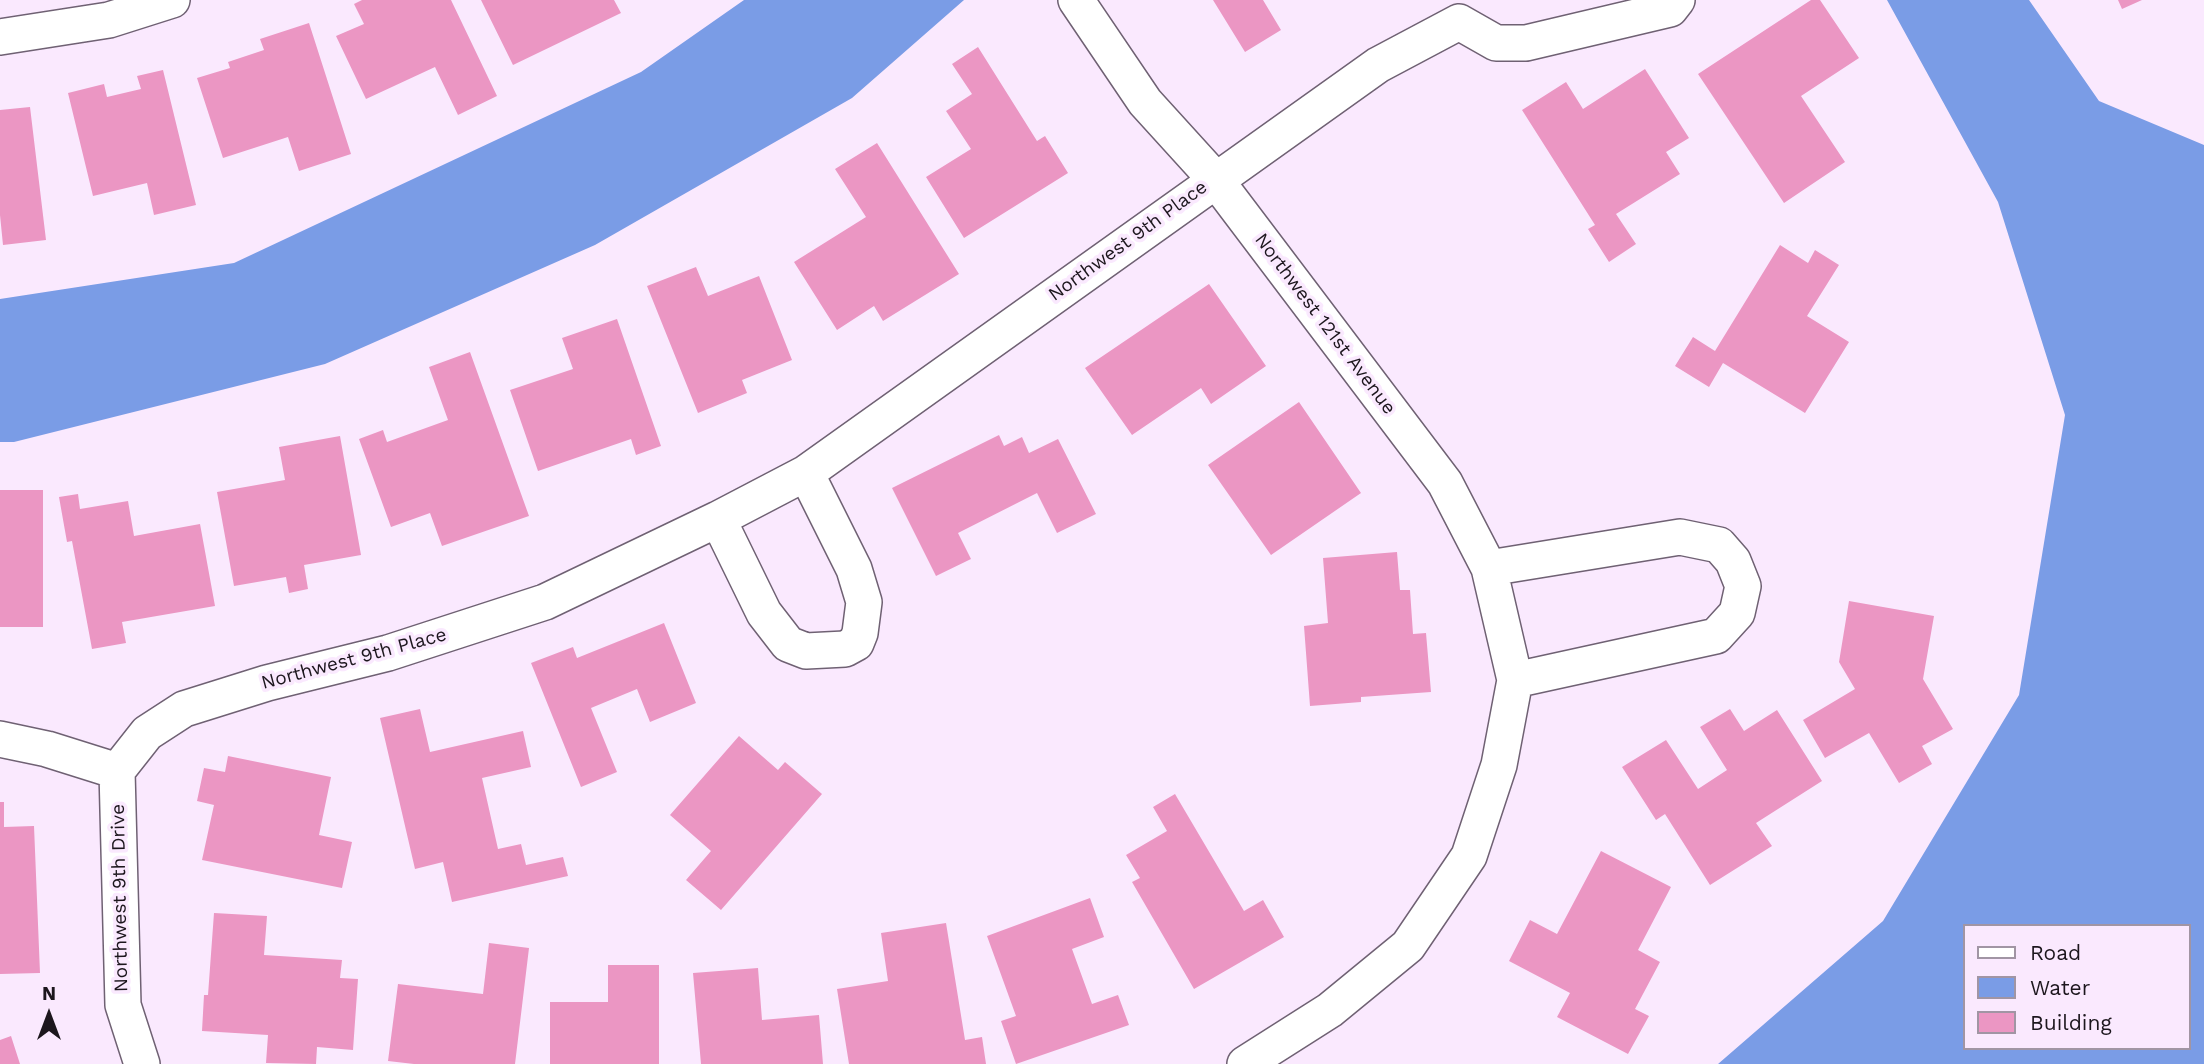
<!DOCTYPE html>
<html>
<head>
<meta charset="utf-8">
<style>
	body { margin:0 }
	#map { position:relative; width:2204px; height:1064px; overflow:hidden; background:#fae9fe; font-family:"Work Sans",sans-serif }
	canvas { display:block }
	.legend { position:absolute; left:1963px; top:924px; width:228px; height:126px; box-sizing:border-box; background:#fae9fe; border:2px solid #a195a4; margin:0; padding:9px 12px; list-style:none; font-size:21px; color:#1c161d }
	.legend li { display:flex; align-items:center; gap:14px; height:35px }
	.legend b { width:35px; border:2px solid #a195a4 }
	.north { position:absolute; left:14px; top:980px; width:70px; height:70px; -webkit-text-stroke:5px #fae9fe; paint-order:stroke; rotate:0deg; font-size:19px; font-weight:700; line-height:28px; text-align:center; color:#1c161d }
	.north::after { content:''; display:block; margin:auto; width:24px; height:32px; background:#1c161d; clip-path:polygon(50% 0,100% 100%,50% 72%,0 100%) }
</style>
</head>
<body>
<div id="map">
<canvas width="2204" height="1064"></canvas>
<ul class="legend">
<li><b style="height:9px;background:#fff"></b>Road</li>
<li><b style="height:19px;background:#7a9ce6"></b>Water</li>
<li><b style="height:19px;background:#eb96c3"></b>Building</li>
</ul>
<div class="north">N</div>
</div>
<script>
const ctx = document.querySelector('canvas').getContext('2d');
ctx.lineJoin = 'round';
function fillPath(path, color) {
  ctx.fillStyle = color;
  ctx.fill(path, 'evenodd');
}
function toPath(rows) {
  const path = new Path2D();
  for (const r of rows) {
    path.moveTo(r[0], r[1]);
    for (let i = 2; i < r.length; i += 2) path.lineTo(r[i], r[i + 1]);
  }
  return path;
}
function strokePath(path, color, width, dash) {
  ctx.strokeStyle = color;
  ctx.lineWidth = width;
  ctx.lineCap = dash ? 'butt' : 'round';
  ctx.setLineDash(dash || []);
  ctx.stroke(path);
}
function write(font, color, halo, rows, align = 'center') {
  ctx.font = font + ' "Work Sans",sans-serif';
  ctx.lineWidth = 7;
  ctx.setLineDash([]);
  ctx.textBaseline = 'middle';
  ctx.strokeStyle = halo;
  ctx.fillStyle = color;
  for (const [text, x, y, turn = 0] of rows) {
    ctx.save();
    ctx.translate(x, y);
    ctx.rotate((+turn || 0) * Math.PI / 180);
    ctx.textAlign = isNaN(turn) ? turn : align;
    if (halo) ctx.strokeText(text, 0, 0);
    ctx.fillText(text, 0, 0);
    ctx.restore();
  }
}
fillPath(toPath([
	[744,0,964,0,852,98,595,245,325,364,14,442,0,442,0,299,234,263,641,72],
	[1887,0,2029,0,2099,101,2204,145,2204,1064,1718,1064,1883,921,2019,695,2065,415,1998,202],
	[1964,926,2188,926,2188,1048,1964,1048]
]), '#7a9ce6');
fillPath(toPath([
	[362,0,451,0,497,96,458,115,435,67,366,99,336,36,364,24,354,4],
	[481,0,614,0,621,13,513,65],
	[1213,0,1263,0,1281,30,1245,52],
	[1811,0,1820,0,1859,58,1801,96,1845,162,1784,203,1698,74],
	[2118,0,2142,0,2122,9],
	[309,23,351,154,299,171,288,137,223,158,197,78,230,68,228,62,264,50,260,39],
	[978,47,1037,141,1045,136,1068,173,964,238,926,177,971,149,946,111,972,94,952,64],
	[1645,69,1689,138,1666,152,1680,174,1616,214,1636,244,1609,262,1588,229,1595,225,1522,110,1566,82,1583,109],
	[163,70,196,205,154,215,147,183,93,196,68,93,104,84,107,97,141,89,137,76],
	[30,107,46,240,3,245,0,215,0,110],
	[877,143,959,274,883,321,874,306,837,330,794,262,866,217,835,169],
	[1780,245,1808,263,1815,250,1839,265,1807,316,1849,342,1805,413,1723,363,1709,387,1675,366,1693,337,1715,351],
	[696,267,708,296,759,276,792,360,742,380,747,393,698,413,647,286],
	[1209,284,1266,366,1211,404,1201,388,1132,435,1085,368],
	[617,319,661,446,636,455,631,439,538,471,510,390,573,369,562,338],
	[470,352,529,516,442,546,430,513,391,527,359,439,383,430,387,442,448,420,429,367],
	[1299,402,1361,493,1271,555,1208,465],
	[999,435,1004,446,1022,437,1029,453,1058,439,1096,514,1057,533,1037,493,958,533,971,559,936,576,892,488],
	[340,436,361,555,304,565,308,589,289,593,286,577,234,586,217,492,285,480,279,447],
	[0,490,43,490,43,627,0,627],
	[78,494,80,509,128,501,134,536,200,524,215,606,122,622,126,643,92,649,72,541,67,542,59,497],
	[1397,552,1400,590,1410,590,1413,634,1426,633,1431,692,1361,697,1361,702,1310,706,1304,626,1328,623,1323,558],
	[1849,601,1934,616,1923,679,1953,729,1922,746,1932,764,1899,783,1869,733,1825,758,1803,720,1855,689,1839,662],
	[664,623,696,703,650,722,637,689,591,708,617,772,581,787,531,663,573,647,577,658],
	[420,709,430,752,523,731,531,767,482,778,498,849,521,844,526,865,563,857,568,876,452,902,443,862,415,869,380,718],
	[1730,709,1744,731,1777,710,1822,781,1756,823,1772,846,1710,885,1665,814,1656,820,1622,767,1666,740,1698,789,1727,770,1700,727],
	[739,736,778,770,785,762,822,794,721,910,686,880,711,851,670,815],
	[228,756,331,777,319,835,352,842,342,888,202,860,214,805,197,801,204,768,225,772],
	[1175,794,1244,911,1263,900,1284,937,1194,989,1132,882,1140,878,1126,855,1167,831,1153,807],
	[0,802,4,802,4,827,34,826,40,973,0,974],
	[1601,851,1671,887,1638,950,1660,962,1635,1009,1649,1016,1628,1054,1557,1017,1570,993,1509,961,1530,920,1557,934],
	[1090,898,1104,937,1072,949,1092,1004,1118,995,1129,1025,1016,1064,1001,1021,1016,1016,987,936],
	[214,913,267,916,264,955,342,960,340,978,358,979,353,1050,317,1047,316,1064,266,1063,268,1035,202,1031,204,995,208,995],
	[946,923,965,1040,982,1037,986,1064,849,1064,837,989,888,981,881,933],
	[489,943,529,948,515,1064,414,1064,388,1061,398,984,483,994],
	[608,965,659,965,659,1064,550,1064,550,1002,608,1002],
	[758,968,762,1020,819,1015,823,1064,701,1064,693,973],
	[11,1036,20,1064,0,1064,0,1040]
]), '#eb96c3');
const street = toPath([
	[1076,0,1145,102,1215,179,1445,483,1489,568,1515,680,1499,765,1469,856,1408,946,1330,1010,1245,1064],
	[1459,22,1496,43,1526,43,1670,9,1677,0],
	[0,37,109,20,172,0],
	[718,519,764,613,788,644,806,651,845,649,856,643,860,633,864,602,854,569,806,473],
	[1489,568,1680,537,1719,545,1733,561,1743,586,1737,613,1716,636,1515,680],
	[0,739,47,749,117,771,147,733,184,709,267,683,388,653,545,602,718,519,806,473,1378,65,1459,22],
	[117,771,123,1005,142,1064]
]);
strokePath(street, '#6f6173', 38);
strokePath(street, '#fff', 35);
write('19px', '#1c161d', '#fae9fe', [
	["Northwest 9th Place",1128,241,-36],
	["Northwest 121st Avenue",1325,324,53],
	["Northwest 9th Place",354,659,-15],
	["Northwest 9th Drive",120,898,-91]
]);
</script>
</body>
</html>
